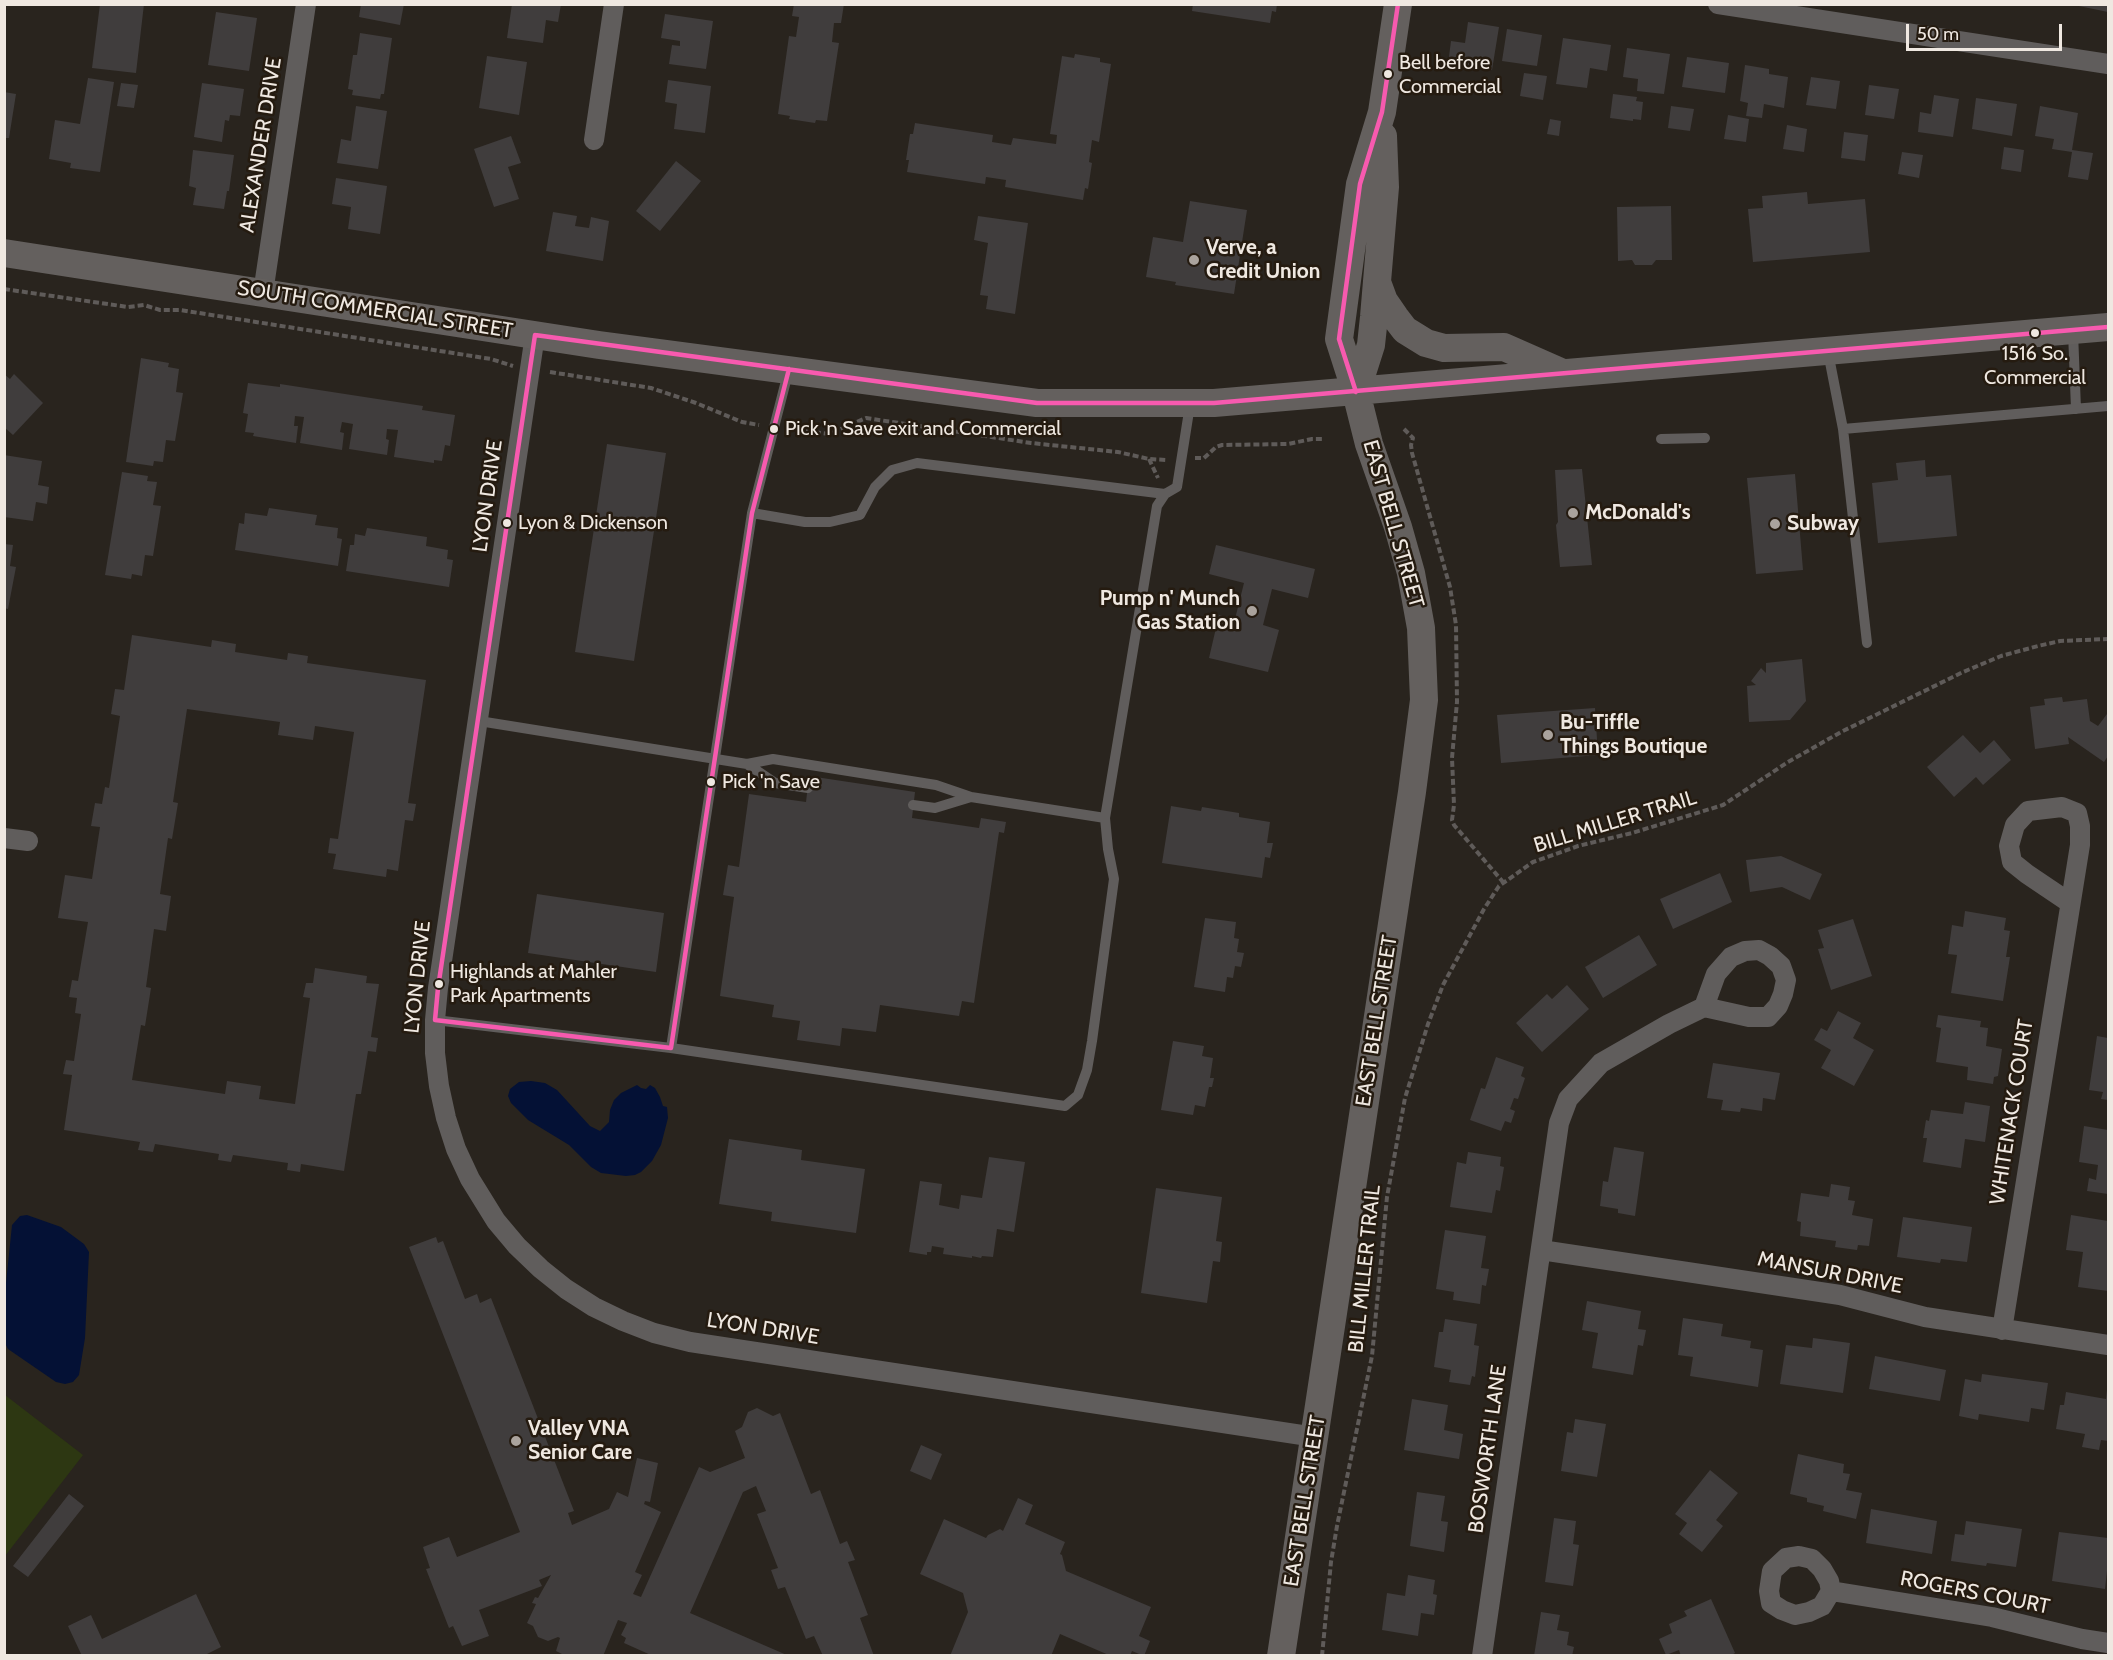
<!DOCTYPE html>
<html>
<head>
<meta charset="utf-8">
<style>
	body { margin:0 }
	#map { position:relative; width:2113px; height:1660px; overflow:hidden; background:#29241e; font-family:Cabin,sans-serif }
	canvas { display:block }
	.frame { position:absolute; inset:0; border:6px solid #efe8e1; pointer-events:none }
	.scale { position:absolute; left:1906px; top:24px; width:156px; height:27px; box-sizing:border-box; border:3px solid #efe8e1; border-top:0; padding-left:8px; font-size:18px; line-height:21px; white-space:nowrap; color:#efe8e1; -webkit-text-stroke:4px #251b10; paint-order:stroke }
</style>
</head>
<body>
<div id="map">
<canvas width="2113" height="1660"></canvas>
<div class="frame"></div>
<div class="scale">50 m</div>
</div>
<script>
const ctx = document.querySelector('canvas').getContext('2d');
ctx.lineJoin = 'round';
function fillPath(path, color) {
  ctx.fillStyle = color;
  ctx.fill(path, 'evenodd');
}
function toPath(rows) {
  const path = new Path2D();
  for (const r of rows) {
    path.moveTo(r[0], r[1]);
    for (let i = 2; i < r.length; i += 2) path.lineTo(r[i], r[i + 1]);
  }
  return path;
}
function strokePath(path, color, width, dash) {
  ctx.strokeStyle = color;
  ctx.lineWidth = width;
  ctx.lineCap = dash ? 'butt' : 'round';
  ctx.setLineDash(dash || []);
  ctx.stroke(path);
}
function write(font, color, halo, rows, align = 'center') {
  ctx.font = font + ' Cabin,sans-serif';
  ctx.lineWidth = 5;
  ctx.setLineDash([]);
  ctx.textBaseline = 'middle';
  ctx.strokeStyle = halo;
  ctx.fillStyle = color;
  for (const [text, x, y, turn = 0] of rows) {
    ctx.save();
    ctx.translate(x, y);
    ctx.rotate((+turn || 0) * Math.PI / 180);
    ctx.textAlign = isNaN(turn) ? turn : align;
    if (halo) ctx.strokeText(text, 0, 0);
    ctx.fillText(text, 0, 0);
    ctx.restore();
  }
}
fillPath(toPath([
	[5,1395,83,1455,5,1556,4,1556]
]), '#2d3712');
fillPath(toPath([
	[531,1081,545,1083,557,1090,590,1126,600,1131,609,1122,610,1110,614,1100,621,1093,637,1085,641,1088,646,1089,650,1085,655,1088,660,1097,663,1106,667,1107,668,1118,661,1145,652,1161,641,1172,635,1175,626,1176,601,1173,591,1167,569,1145,528,1120,511,1103,508,1096,510,1089,519,1082],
	[27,1215,61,1227,84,1244,89,1252,85,1338,79,1375,73,1382,65,1384,56,1382,8,1349,5,1343,5,1293,12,1225,20,1216]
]), '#041135');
fillPath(toPath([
	[100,4,144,4,136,73,92,68],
	[361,4,404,4,400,25,359,17],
	[512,4,561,4,558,22,546,20,543,43,507,38],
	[794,4,844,4,841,23,834,23,832,42,839,43,827,121,816,120,815,123,789,119,790,116,778,114,789,36,796,37,799,17,792,16],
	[1193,4,1277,4,1276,12,1272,11,1270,23,1192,11],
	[2069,4,2108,4,2108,12],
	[216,12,257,18,249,71,208,65],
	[665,14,713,21,706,69,669,64,672,45,680,46,680,41,661,38],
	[1468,22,1499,27,1492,70,1448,64,1451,41,1465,43],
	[1507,29,1542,35,1537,66,1502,61],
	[360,33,392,38,384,94,381,94,380,99,352,95,353,90,348,89,353,55,357,55],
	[1563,38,1611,45,1607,71,1590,68,1587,88,1556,84],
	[1627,48,1670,54,1664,94,1637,91,1638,79,1623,77],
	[1075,54,1100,58,1100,62,1111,64,1099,142,1092,140,1089,162,1092,163,1088,189,1085,188,1083,200,1005,187,1006,180,986,177,985,184,907,172,909,160,906,160,910,134,913,134,915,123,993,135,992,142,1011,145,1013,138,1056,144,1057,135,1050,134,1062,56,1074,58],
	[487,56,527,62,519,115,479,108],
	[1687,57,1729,63,1725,93,1682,87],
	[1745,65,1769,69,1769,74,1788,77,1784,108,1764,104,1762,118,1746,116,1748,103,1740,101],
	[1524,73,1547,76,1543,100,1520,96],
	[1811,77,1840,81,1836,109,1806,105],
	[88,78,114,82,100,172,70,168,71,163,49,159,55,120,80,124],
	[668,80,711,86,705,133,674,129,677,104,665,102],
	[121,83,138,85,134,108,117,106],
	[202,83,244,89,240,116,230,115,229,121,225,120,222,142,194,137],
	[1869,85,1899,89,1894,119,1865,115],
	[4,92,16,94,9,138,4,138],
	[1613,94,1637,97,1636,101,1643,102,1641,120,1633,119,1633,121,1610,118],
	[1934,95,1959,99,1953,137,1918,132,1920,112,1931,114],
	[1976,98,2017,104,2012,136,1972,129],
	[356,106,387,111,378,169,337,163,341,139,351,141],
	[1671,106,1694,109,1690,131,1668,128],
	[2040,106,2078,113,2072,150,2093,153,2088,180,2068,177,2072,152,2052,149,2054,139,2035,136],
	[1728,115,1749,119,1746,142,1724,139],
	[1550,119,1561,121,1559,136,1547,134],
	[1787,125,1807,129,1804,152,1783,149],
	[1844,132,1868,135,1865,161,1841,158],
	[511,136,521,163,508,167,519,199,494,207,474,149],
	[2004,147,2024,150,2021,172,2001,169],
	[193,150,234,155,229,191,227,191,224,209,193,205,196,188,189,186],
	[1902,152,1923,155,1919,178,1898,174],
	[676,161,701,181,660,231,636,211],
	[336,178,387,186,380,234,348,229,351,207,332,204],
	[1807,192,1808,204,1865,199,1870,252,1753,262,1748,209,1763,208,1762,196],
	[1190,201,1247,210,1234,294,1175,285,1176,282,1146,277,1153,237,1183,242],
	[1671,206,1672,260,1656,260,1652,265,1635,265,1632,260,1618,261,1617,207],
	[553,212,577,216,575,226,589,228,591,217,609,221,603,261,546,251],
	[978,216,1028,223,1015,314,986,309,988,296,980,295,988,243,974,240],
	[141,358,169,363,168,367,179,369,176,392,183,393,175,441,166,440,163,462,154,461,153,466,126,462],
	[4,374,10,379,14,374,43,403,13,435,4,427],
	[248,383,280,387,280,384,423,406,422,410,455,415,450,446,445,445,442,461,434,460,434,463,394,457,398,430,387,429,386,439,389,440,387,455,349,449,353,424,342,422,340,432,344,433,342,450,300,443,304,417,295,416,294,426,298,426,296,443,253,436,254,433,245,432,248,414,243,413],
	[607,444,666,453,634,661,575,652],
	[4,455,42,461,38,485,49,487,47,504,36,502,33,521,4,517],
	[1925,460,1926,477,1951,475,1957,536,1878,543,1872,483,1898,480,1896,463],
	[1582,469,1592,565,1560,567,1556,525,1558,522,1555,470],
	[122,472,148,476,147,481,157,482,153,505,161,506,153,556,145,555,142,576,132,574,131,579,105,575],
	[1795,474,1803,570,1756,574,1747,478],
	[269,508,317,515,315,525,338,528,337,538,342,539,338,566,235,550,239,523,244,524,245,513,267,516],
	[367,528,427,537,426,546,448,550,447,559,453,560,449,587,346,571,350,545,354,545,355,534,365,536],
	[4,544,13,545,10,566,16,567,8,609,4,608],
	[1216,545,1315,569,1308,598,1272,589,1263,625,1279,630,1268,672,1209,658,1219,615,1235,619,1244,583,1209,574],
	[132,635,211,647,212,640,236,644,235,652,287,660,288,653,308,656,307,663,426,680,408,803,416,804,413,821,405,820,398,871,387,869,386,877,333,869,336,854,328,853,330,838,338,839,354,732,315,726,313,740,278,735,280,722,187,709,173,802,178,803,172,839,168,838,160,894,171,896,166,931,154,929,146,987,151,988,145,1026,141,1025,132,1080,225,1094,227,1081,261,1086,259,1099,295,1104,310,998,303,997,306,983,313,983,315,968,367,976,366,983,379,984,371,1037,378,1038,376,1052,368,1051,361,1094,356,1094,344,1171,301,1164,300,1172,287,1170,288,1163,233,1155,231,1162,218,1160,219,1154,155,1144,153,1152,138,1150,140,1142,64,1130,72,1075,63,1074,66,1060,74,1061,81,1014,75,1013,77,998,69,997,72,980,78,981,88,922,58,918,65,875,92,879,100,827,91,826,95,803,102,804,105,787,109,788,120,716,111,714,115,689,124,690],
	[1802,659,1806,701,1790,720,1749,722,1747,686,1756,685,1751,681,1761,668,1766,673,1766,663],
	[2062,697,2063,702,2087,699,2090,721,2098,726,2107,714,2108,715,2108,756,2104,762,2068,737,2069,744,2035,749,2030,707,2045,705,2044,699],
	[1595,708,1598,755,1501,763,1497,715],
	[1963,735,1980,753,1994,740,2011,760,1983,785,1976,777,1954,797,1927,767],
	[809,776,915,792,912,818,979,828,981,818,1006,822,1004,833,999,832,974,1003,962,1001,959,1016,880,1005,876,1032,842,1028,840,1046,797,1040,800,1021,772,1017,774,1005,720,996,734,897,723,895,728,865,739,867,749,794,806,802],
	[1171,806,1201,811,1202,807,1239,813,1239,817,1270,822,1267,843,1273,843,1270,858,1265,857,1262,878,1162,863],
	[1781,856,1822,874,1810,900,1782,887,1750,892,1746,860],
	[1720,873,1732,902,1673,929,1660,899],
	[537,894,664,913,656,972,528,953],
	[1965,911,2006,918,2004,930,2010,931,2006,957,2010,957,2003,1001,1951,993,1957,955,1948,954,1952,925,1963,927],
	[1205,918,1236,922,1234,938,1239,939,1237,952,1244,953,1241,967,1235,966,1233,978,1227,977,1225,992,1194,987],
	[1853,919,1872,976,1831,990,1818,949,1824,948,1818,930],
	[1639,935,1657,965,1603,998,1585,967],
	[1567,985,1589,1009,1542,1052,1516,1023,1547,994,1552,999],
	[1838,1011,1861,1023,1853,1038,1874,1050,1854,1086,1821,1068,1831,1050,1814,1040,1821,1028,1827,1031],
	[1938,1015,1981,1021,1980,1027,1988,1028,1986,1046,2002,1049,1998,1076,1994,1077,1993,1084,1967,1080,1968,1067,1936,1062,1941,1028,1936,1027],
	[2097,1036,2108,1038,2108,1100,2101,1099,2103,1092,2089,1090],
	[1173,1041,1204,1046,1202,1056,1213,1058,1210,1078,1214,1078,1212,1087,1209,1087,1205,1107,1195,1105,1193,1115,1161,1110],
	[1496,1057,1524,1067,1521,1076,1525,1078,1518,1099,1514,1098,1510,1109,1515,1111,1511,1123,1505,1121,1501,1131,1470,1120,1481,1088,1485,1089],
	[1713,1063,1780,1073,1775,1100,1763,1098,1762,1111,1741,1108,1740,1112,1721,1110,1723,1100,1707,1098],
	[1965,1102,1990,1106,1985,1142,1965,1139,1961,1168,1923,1162,1927,1138,1923,1138,1926,1120,1929,1121,1931,1110,1963,1114],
	[2084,1126,2108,1130,2108,1194,2087,1191,2089,1178,2096,1180,2098,1165,2079,1162],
	[729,1139,802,1150,801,1160,865,1169,856,1233,771,1221,772,1212,719,1204],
	[1614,1147,1644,1152,1635,1216,1618,1213,1618,1209,1600,1206,1603,1181,1608,1182],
	[1468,1152,1501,1157,1500,1166,1504,1167,1500,1191,1496,1190,1492,1213,1450,1207,1457,1162,1466,1164],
	[989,1157,1025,1162,1014,1232,997,1229,993,1257,982,1256,981,1258,972,1256,972,1258,943,1254,944,1248,932,1246,931,1252,927,1252,927,1255,909,1252,920,1181,942,1184,939,1205,959,1209,961,1195,982,1198],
	[1831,1184,1850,1187,1848,1200,1855,1201,1852,1215,1873,1219,1869,1246,1858,1245,1857,1250,1835,1247,1836,1241,1800,1236,1801,1222,1797,1221,1801,1193,1829,1197],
	[1156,1188,1222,1197,1216,1241,1222,1242,1220,1262,1213,1261,1207,1303,1141,1293],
	[2071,1215,2108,1221,2108,1291,2078,1287,2083,1252,2066,1250],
	[1903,1217,1972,1227,1967,1262,1941,1259,1940,1263,1897,1257],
	[1445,1230,1486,1236,1481,1268,1489,1269,1486,1286,1482,1285,1480,1304,1453,1300,1454,1292,1436,1289],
	[436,1237,438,1243,443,1241,465,1299,477,1294,480,1303,491,1298,574,1511,568,1513,572,1525,609,1509,617,1492,628,1497,637,1458,658,1463,650,1502,645,1501,644,1504,661,1512,635,1572,642,1575,633,1594,641,1597,699,1467,710,1472,745,1458,735,1431,742,1427,748,1412,757,1408,773,1416,780,1413,811,1494,820,1490,840,1544,847,1541,855,1560,848,1562,868,1615,860,1618,874,1656,823,1656,814,1636,806,1639,785,1587,778,1589,771,1570,778,1568,757,1514,766,1511,756,1486,743,1492,690,1613,789,1656,653,1656,624,1643,626,1638,621,1635,627,1623,618,1620,603,1656,581,1656,576,1654,576,1656,566,1656,556,1651,560,1638,558,1637,548,1641,538,1637,533,1626,527,1623,536,1604,532,1603,535,1597,538,1598,551,1575,539,1580,542,1586,479,1610,489,1636,462,1646,453,1626,449,1628,426,1569,430,1568,423,1547,449,1537,457,1557,520,1532,409,1247],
	[1587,1301,1641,1311,1638,1329,1646,1330,1643,1346,1638,1345,1633,1375,1592,1368,1598,1333,1582,1330],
	[1683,1318,1723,1324,1721,1336,1751,1341,1750,1348,1763,1350,1758,1387,1690,1376,1693,1357,1678,1355],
	[1445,1319,1477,1324,1474,1345,1479,1346,1475,1377,1472,1376,1470,1385,1449,1382,1451,1370,1434,1367,1439,1332,1443,1332],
	[1813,1338,1850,1343,1843,1393,1780,1384,1786,1345,1812,1348],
	[1875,1356,1946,1370,1940,1401,1869,1389],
	[1982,1374,2048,1383,2044,1410,2031,1408,2029,1422,1979,1414,1978,1420,1959,1416,1965,1379,1981,1382],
	[2107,1390,2108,1441,2101,1440,2099,1450,2082,1447,2085,1434,2056,1429,2060,1405,2064,1405,2066,1392,2106,1399],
	[1412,1399,1448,1405,1444,1430,1463,1434,1459,1459,1404,1450],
	[1575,1419,1606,1424,1597,1477,1561,1471,1567,1432,1573,1433],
	[921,1445,942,1454,931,1480,910,1471],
	[1798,1454,1844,1464,1843,1473,1850,1474,1846,1490,1862,1493,1856,1519,1823,1511,1824,1506,1807,1502,1807,1498,1790,1494],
	[1710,1470,1738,1493,1716,1520,1723,1526,1702,1552,1679,1534,1687,1523,1675,1514],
	[1417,1492,1445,1496,1441,1521,1448,1522,1444,1552,1410,1546],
	[69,1494,84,1506,28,1577,13,1566],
	[1018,1498,1033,1505,1025,1524,1065,1542,1060,1554,1062,1555,1066,1571,1151,1607,1139,1636,1150,1641,1144,1656,1132,1651,1130,1656,1111,1656,1060,1634,1051,1656,950,1656,968,1612,963,1593,920,1574,944,1519,986,1538,988,1535,1000,1529,1003,1531],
	[1871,1509,1937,1521,1932,1554,1866,1543],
	[1554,1518,1576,1521,1573,1544,1579,1545,1573,1586,1545,1582],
	[1966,1521,2022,1529,2016,1567,1987,1563,1986,1566,1951,1561,1955,1534,1964,1535],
	[2059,1532,2108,1538,2108,1562,2105,1589,2052,1581],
	[1408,1575,1435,1580,1433,1594,1437,1595,1434,1615,1421,1613,1418,1636,1382,1630,1387,1593,1405,1596],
	[196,1594,221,1647,203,1656,82,1656,68,1626,91,1615,102,1639],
	[1711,1599,1735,1653,1730,1656,1681,1656,1679,1650,1666,1655,1659,1639,1672,1633,1669,1624,1687,1616,1684,1611],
	[1541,1612,1560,1615,1557,1630,1569,1632,1567,1645,1574,1647,1572,1656,1534,1656]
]), '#403d3d');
strokePath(toPath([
	[4,289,128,307,144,305,160,310,180,310,491,359,513,366],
	[550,372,651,388,696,403,742,422,759,425],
	[788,429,829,434,866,418,1031,443,1118,452,1149,459,1166,460],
	[1404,429,1413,438,1411,445,1412,453,1450,587,1456,625,1457,702,1452,758,1454,805,1452,820,1454,825,1503,882],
	[1195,458,1204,458,1216,447,1222,445,1288,444,1312,439,1322,439],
	[1149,459,1158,478],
	[1322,1656,1331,1562,1337,1526,1372,1356,1387,1197,1405,1098,1428,1024,1443,985,1484,909,1499,886,1533,862,1578,846,1632,833,1723,805,1788,762,1841,732,1963,672,2001,656,2038,646,2060,641,2108,639]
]), '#5f5b59', 4, [6, 3]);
strokePath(toPath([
	[2073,332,2076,409],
	[1828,352,1843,429],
	[1661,439,1705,438],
	[752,513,805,522,830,522,860,515,875,487,892,470,917,463,1165,494],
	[1867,643,1843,429,2108,406],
	[479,721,747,764,773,759,936,785,971,797,1105,818],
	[747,764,775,783,808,788],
	[913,805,935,808,971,797],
	[435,1020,671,1048,1065,1106,1078,1095,1087,1070,1092,1041,1114,879,1108,849,1105,818,1157,506,1165,494,1177,487,1190,405],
	[671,1048,752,513,788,373]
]), '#605d5c', 10);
strokePath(toPath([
	[1718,4,2108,64],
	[594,140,614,4],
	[263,293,306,4],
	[535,335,438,988,435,1020,435,1053,439,1086,446,1118,456,1149,470,1179,496,1221,517,1246,541,1269,566,1289,594,1307,623,1321,654,1333,690,1342,1315,1437],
	[4,838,28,841],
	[1541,1250,1840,1295,1925,1317,2108,1345],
	[2002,1330,2080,845,2080,826,2077,813,2062,807,2028,811,2015,825,2009,846,2012,862,2027,874,2070,903],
	[1799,1556,1812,1559,1822,1569,1829,1581,1831,1591,1822,1606,1809,1612,1795,1615,1782,1610,1771,1603,1769,1591,1772,1571,1786,1558,1799,1556],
	[1831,1591,1992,1617,2082,1639,2108,1643],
	[1482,1656,1559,1123,1568,1099,1601,1063,1669,1024,1704,1007,1749,1017,1768,1017,1778,1006,1783,994,1786,980,1781,966,1770,956,1759,950,1745,951,1731,957,1716,974,1704,1007]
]), '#605d5c', 20);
strokePath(toPath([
	[4,253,599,345,1037,403,1214,403,2108,327],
	[1377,282,1384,301,1395,317,1405,330,1426,343,1444,348,1504,347,1563,373],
	[1356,392,1371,345,1374,317,1385,187,1383,136],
	[1281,1656,1412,792,1424,700,1421,628,1411,573,1398,527,1369,444,1356,392,1339,339,1360,184,1382,112,1398,4]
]), '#64605e', 28);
strokePath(toPath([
	[535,335,1037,403,1214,403,2108,327],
	[1356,392,1339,339,1360,184,1382,112,1398,4],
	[435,1020,438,988,535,335],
	[435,1020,671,1048],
	[671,1048,752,513,789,369]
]), '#f75aaf', 4.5);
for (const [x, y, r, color] of [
	[1388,74,5,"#efe8e1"],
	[1194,260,6,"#aaa39d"],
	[2035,333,5,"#efe8e1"],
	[774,429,5,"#efe8e1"],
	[1573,513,6,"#aaa39d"],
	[507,523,5,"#efe8e1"],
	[1775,524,6,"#aaa39d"],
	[1252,611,6,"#aaa39d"],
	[1548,735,6,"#aaa39d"],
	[711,782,5,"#efe8e1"],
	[439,984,5,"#efe8e1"],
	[516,1441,6,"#aaa39d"]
]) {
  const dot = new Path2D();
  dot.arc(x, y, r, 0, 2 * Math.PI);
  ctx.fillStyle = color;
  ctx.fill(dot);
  strokePath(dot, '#251b10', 2);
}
write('20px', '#efe8e1', '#251b10', [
	["Bell before",1399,63],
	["Commercial",1399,87],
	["1516 So.",2035,354,"center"],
	["Commercial",2035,378,"center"],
	["Pick 'n Save exit and Commercial",785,429],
	["Lyon & Dickenson",518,523],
	["Pick 'n Save",722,782],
	["Highlands at Mahler",450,972],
	["Park Apartments",450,996]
], 'left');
write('21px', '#efe8e1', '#251b10', [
	["ALEXANDER DRIVE",261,145,-81],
	["SOUTH COMMERCIAL STREET",375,310,9],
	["LYON DRIVE",488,496,-82],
	["EAST BELL STREET",1393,524,74],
	["BILL MILLER TRAIL",1615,822,-17],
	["LYON DRIVE",418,977,-84],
	["EAST BELL STREET",1377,1021,-81],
	["WHITENACK COURT",2012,1112,-81],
	["BILL MILLER TRAIL",1365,1269,-84],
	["MANSUR DRIVE",1830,1273,11],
	["LYON DRIVE",763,1329,9],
	["BOSWORTH LANE",1488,1449,-82],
	["EAST BELL STREET",1305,1501,-81],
	["ROGERS COURT",1975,1593,11]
]);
write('bold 21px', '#efe8e1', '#251b10', [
	["Verve, a",1206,248],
	["Credit Union",1206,272],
	["McDonald's",1585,513],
	["Subway",1787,524],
	["Pump n' Munch",1240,599,"right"],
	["Gas Station",1240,623,"right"],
	["Bu-Tiffle",1560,723],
	["Things Boutique",1560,747],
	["Valley VNA",528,1429],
	["Senior Care",528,1453]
], 'left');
</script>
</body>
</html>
